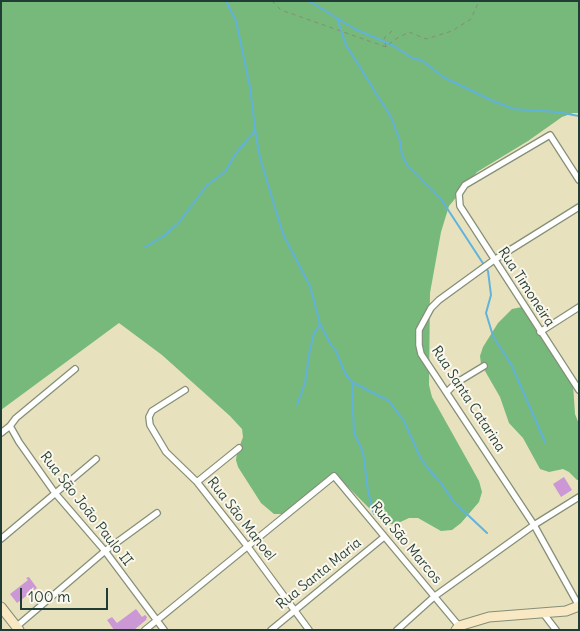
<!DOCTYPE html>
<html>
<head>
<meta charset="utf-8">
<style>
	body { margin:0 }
	#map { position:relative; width:580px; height:631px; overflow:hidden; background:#e8e1bd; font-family:Delius,sans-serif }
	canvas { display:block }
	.frame { position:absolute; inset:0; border:2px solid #1f3d34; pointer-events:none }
	.scale { position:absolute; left:20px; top:588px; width:88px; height:22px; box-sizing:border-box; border:2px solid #1f3d34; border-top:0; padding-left:6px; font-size:15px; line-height:18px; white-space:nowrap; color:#1f3d34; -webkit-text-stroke:4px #fbf7ec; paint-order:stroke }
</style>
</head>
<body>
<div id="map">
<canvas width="580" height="631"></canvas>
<div class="frame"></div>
<div class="scale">100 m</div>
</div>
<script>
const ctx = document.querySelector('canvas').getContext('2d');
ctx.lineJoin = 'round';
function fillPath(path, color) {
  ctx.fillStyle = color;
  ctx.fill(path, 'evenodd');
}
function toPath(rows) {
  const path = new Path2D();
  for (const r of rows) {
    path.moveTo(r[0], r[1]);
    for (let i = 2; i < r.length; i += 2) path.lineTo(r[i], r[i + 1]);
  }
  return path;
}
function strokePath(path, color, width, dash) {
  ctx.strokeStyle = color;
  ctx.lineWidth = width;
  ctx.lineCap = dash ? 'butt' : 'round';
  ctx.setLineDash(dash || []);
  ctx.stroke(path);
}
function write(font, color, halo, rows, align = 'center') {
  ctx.font = font + ' Delius,sans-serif';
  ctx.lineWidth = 4;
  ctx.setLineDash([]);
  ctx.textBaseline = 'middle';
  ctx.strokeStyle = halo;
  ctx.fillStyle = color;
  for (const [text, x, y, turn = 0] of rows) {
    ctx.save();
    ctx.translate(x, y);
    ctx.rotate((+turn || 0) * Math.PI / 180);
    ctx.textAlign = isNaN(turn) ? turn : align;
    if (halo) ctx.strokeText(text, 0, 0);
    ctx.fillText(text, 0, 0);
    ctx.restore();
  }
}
fillPath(toPath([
	[1,1,579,1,579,113,573,113,562,117,528,141,477,172,449,206,441,232,430,293,429,385,432,397,479,481,482,492,479,502,461,523,452,530,441,531,418,518,409,518,396,524,389,524,378,517,345,484,339,480,331,480,288,510,282,514,274,514,261,503,238,467,236,460,237,453,243,437,242,429,230,416,162,355,119,323,1,410],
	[522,307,573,384,575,414,579,424,579,480,577,480,569,472,563,469,549,472,540,469,523,438,509,423,500,397,481,364,480,356,483,347,498,323,512,309]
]), '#77b87b');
strokePath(toPath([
	[226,1,236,21,250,87,256,136,260,158,283,234,310,286,320,324,331,345,335,349,346,375,352,382,389,401,404,421,421,459,430,471,441,483,453,501,487,533],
	[309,1,355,29,394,46,412,58,421,60,445,78,493,101,514,109,557,112,579,116],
	[337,18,346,45,391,117,400,141,402,155,407,165,441,199,488,271,491,295,486,313,493,336,512,366,545,442],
	[145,247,164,236,180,221,207,185,225,172,236,153,255,131],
	[352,383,354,433,363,452,368,491,374,514],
	[297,405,305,383,309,355,314,333,320,324]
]), '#61b3dc', 2);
fillPath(toPath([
	[564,477,572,490,561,497,553,484],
	[29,577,37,588,17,603,10,594,28,580,26,578],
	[136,609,142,617,145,615,147,617,146,620,134,630,114,630,107,620,112,617,117,623]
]), '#cb98d5');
const street = toPath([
	[579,180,550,135,465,185,459,194,460,206,579,390],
	[579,207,494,260,439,300,431,308,419,330,419,345,421,354,534,525,579,606],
	[540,332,579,307],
	[185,390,152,411,149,417,150,425,166,452,197,482,248,547,309,630],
	[447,392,456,383,484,366],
	[10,426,19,442,55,493,105,551,164,630],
	[1,433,10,426,16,418,75,369],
	[197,482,239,448],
	[1,539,96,459],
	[543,613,556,630],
	[16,627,105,551,157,513],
	[145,630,334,476,459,626],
	[271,630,384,537],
	[397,630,435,596,534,525,579,497]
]);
const secondary = toPath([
	[1,607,19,630],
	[456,630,459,626,489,617,566,611,579,606]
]);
strokePath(street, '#848f78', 8);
strokePath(secondary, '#848f78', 11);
strokePath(toPath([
	[272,1,281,10,386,47,394,40,409,32,426,39,452,31,471,19,479,1],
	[386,47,384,38,392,31]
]), '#848f78', 1, [4, 4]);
strokePath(street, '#fff', 5.5);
strokePath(secondary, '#f8e8c3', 9);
write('14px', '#1f3d34', '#fbf7ec', [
	["Rua Timoneira",526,287,57],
	["Rua Santa Catarina",468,399,57],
	["Rua São João Paulo II",86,509,52],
	["Rua São Manoel",241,519,52],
	["Rua São Marcos",406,543,50],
	["Rua Santa Maria",319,574,-39]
]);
</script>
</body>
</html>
